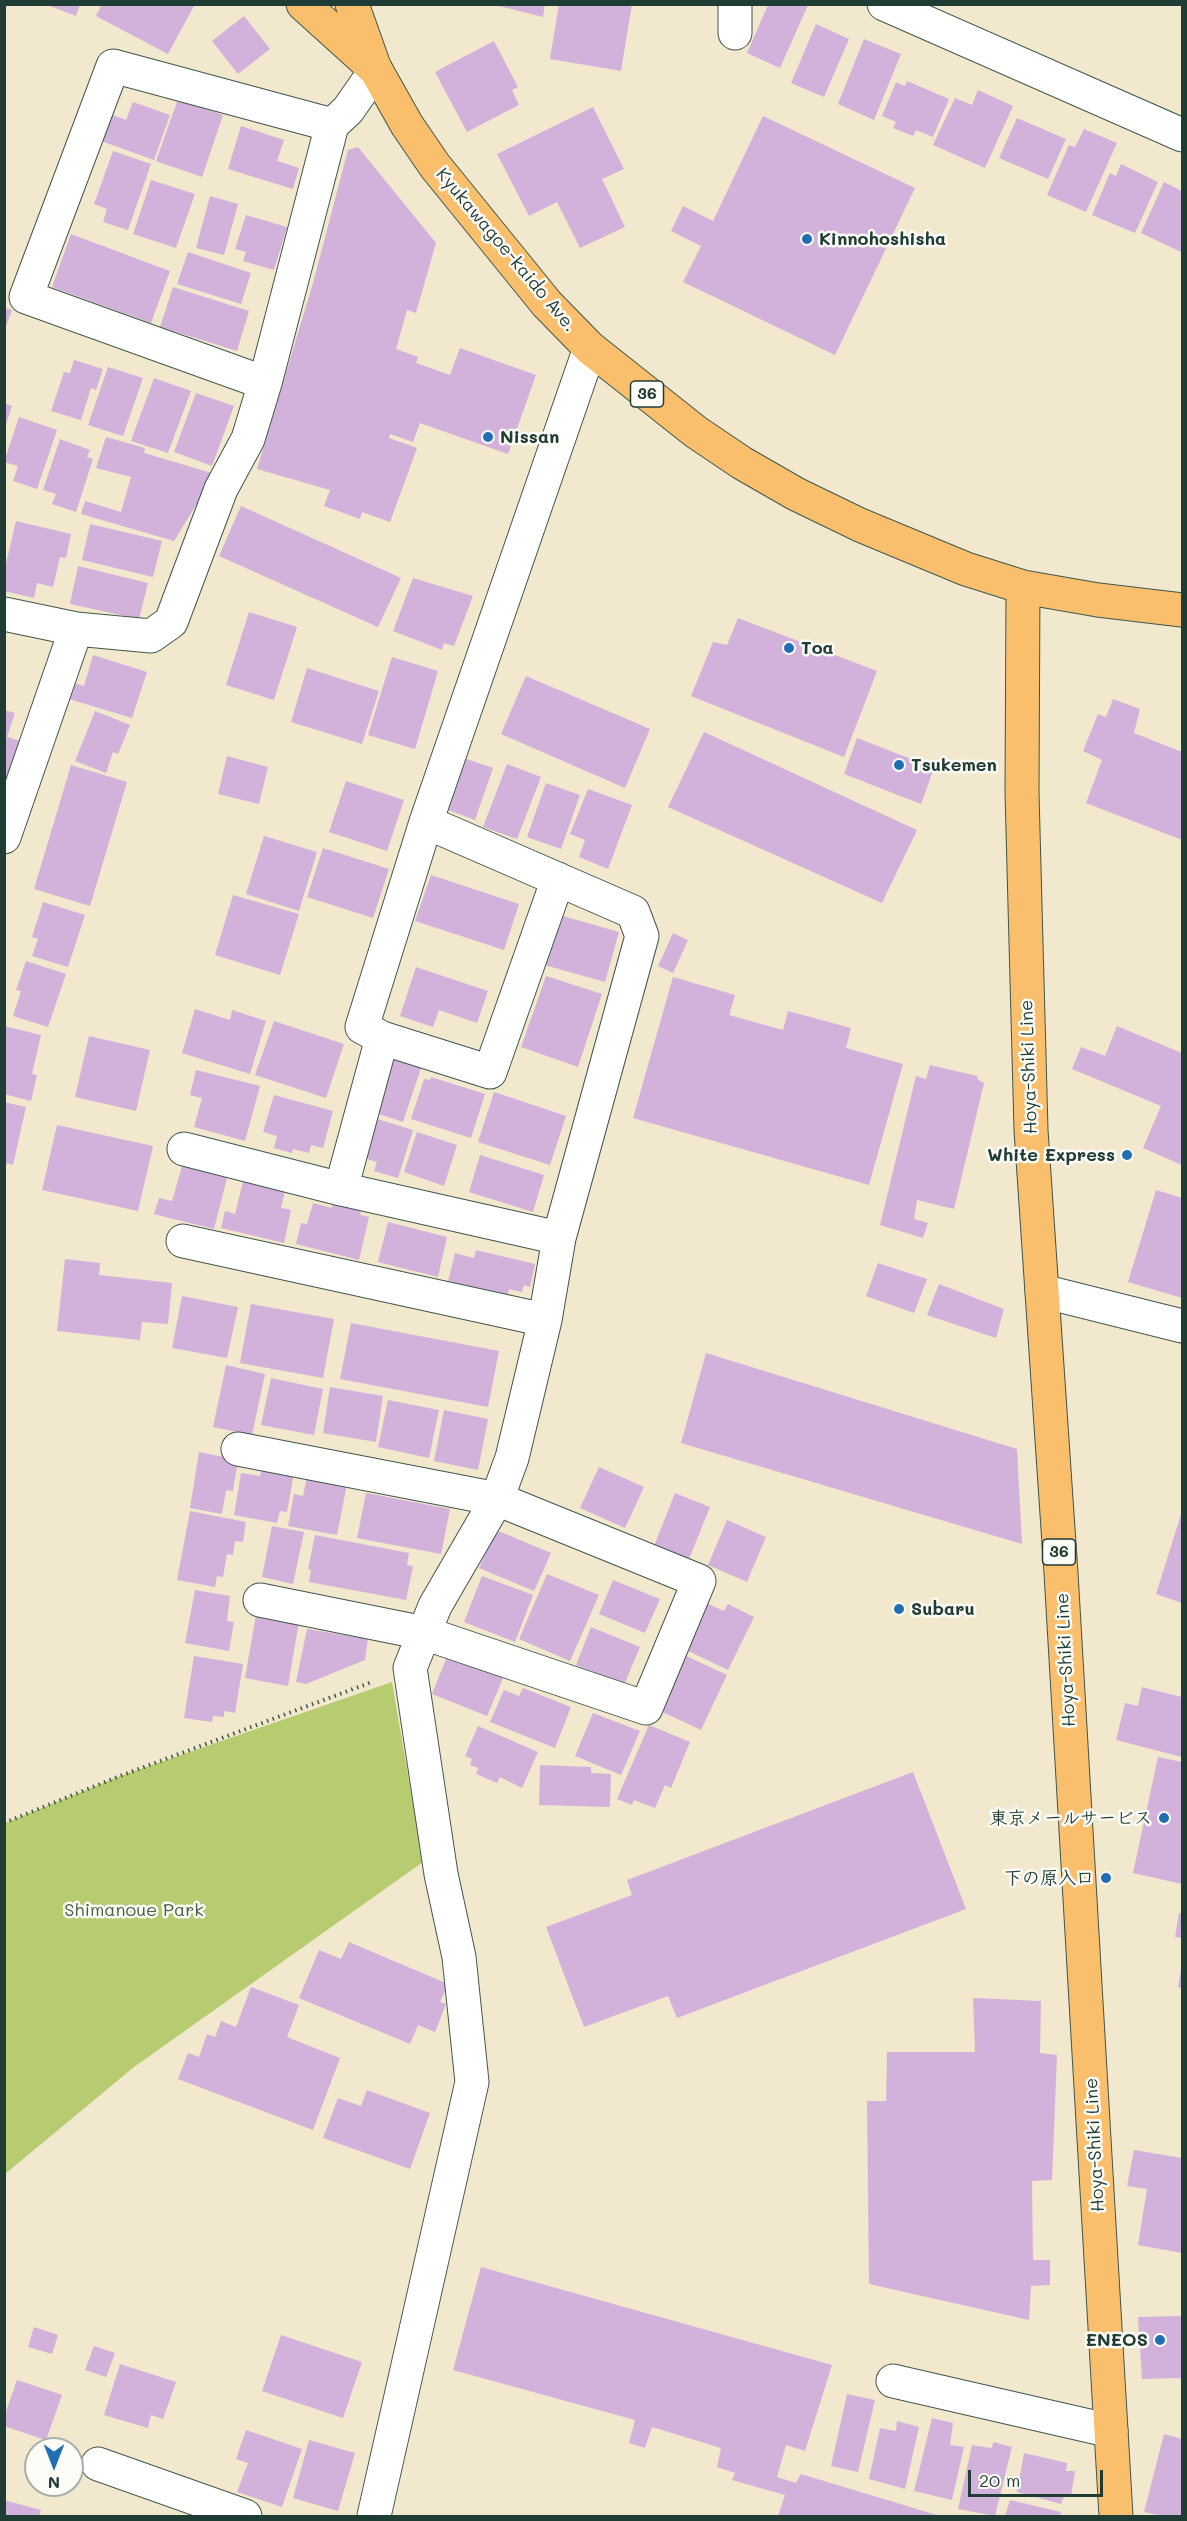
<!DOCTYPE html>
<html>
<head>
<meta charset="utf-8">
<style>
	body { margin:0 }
	#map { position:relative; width:1187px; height:2521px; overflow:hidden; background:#f2e8ce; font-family:Mali,sans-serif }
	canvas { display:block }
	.frame { position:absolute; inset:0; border:6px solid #1f3d34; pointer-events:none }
	.north { position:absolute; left:24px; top:2437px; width:60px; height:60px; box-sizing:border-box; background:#fdfcf7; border:2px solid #a4b0a9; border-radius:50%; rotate:180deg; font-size:16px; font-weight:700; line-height:24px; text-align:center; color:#1f3d34 }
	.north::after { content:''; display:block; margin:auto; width:21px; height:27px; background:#1f6fb2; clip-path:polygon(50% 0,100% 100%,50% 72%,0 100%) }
	.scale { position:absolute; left:968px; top:2470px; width:135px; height:27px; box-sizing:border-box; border:3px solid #1f3d34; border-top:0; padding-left:8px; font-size:18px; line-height:21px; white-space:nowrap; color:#1f3d34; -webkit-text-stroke:4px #fdfcf7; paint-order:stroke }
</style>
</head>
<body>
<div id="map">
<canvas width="1187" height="2521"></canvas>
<div class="frame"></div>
<div class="north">N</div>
<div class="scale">20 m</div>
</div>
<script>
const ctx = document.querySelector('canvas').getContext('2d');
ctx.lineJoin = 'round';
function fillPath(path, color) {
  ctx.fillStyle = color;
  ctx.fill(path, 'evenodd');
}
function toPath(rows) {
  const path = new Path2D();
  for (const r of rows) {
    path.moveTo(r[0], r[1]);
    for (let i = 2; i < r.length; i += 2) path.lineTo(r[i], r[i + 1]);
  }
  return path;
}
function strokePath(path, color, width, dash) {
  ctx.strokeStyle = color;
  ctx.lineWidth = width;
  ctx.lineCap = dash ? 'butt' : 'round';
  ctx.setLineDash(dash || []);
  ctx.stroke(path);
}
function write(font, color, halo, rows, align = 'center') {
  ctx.font = font + ' Mali,"Klee One",sans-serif';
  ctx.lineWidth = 5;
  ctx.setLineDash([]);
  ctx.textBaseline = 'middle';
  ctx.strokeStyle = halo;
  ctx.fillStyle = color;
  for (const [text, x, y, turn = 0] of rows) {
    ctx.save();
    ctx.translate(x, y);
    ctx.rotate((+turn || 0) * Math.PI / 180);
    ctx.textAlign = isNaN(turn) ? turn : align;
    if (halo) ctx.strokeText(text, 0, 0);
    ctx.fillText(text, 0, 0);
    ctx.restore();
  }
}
fillPath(toPath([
	[392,1682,423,1862,134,2067,5,2174,5,1823,120,1776]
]), '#b7cc70');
fillPath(toPath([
	[45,4,80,4,76,16],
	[102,4,195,4,168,54,96,16],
	[491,4,545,4,543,17],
	[559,4,632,4,621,71,550,59],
	[768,5,808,5,780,68,747,53],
	[244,16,270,49,238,74,212,41],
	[816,24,849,39,824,97,791,83],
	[864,39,901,54,874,120,838,104],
	[494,41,518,87,512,90,519,105,467,132,435,72],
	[907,81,949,99,933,137,916,130,913,136,893,128,896,122,882,116,896,82,905,86],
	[978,90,1013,106,985,168,933,145,955,98,972,105],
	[178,99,223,115,202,177,156,161],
	[133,102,170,115,154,160,101,141,111,114,126,120],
	[593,107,624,169,602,179,625,227,580,248,557,202,529,216,497,154],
	[763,116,915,188,835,355,683,282,701,246,671,231,683,206,713,221],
	[1017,118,1066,139,1048,179,999,158],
	[241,126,284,140,277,161,299,168,293,189,228,169],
	[1084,129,1117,143,1086,212,1047,195,1069,145,1075,147],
	[358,147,436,243,416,313,407,310,396,349,418,357,416,363,450,375,460,348,536,375,508,454,420,423,413,442,390,434,389,438,417,448,390,522,362,512,360,519,324,506,330,490,257,469,313,283,348,150],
	[113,151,151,164,128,230,103,222,107,209,94,204],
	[1121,164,1158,182,1135,233,1092,215,1110,173,1116,176],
	[151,180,195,194,176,248,133,234],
	[1164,182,1182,191,1181,252,1141,233],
	[210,196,238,204,224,255,196,248],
	[246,215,287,227,274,270,243,261,246,252,235,249],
	[71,234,170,271,151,323,52,287],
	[188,252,251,273,241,304,177,284],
	[173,287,249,311,237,351,160,327],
	[4,308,12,310,5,329,4,329],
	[74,360,103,369,96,390,91,388,81,420,51,411,64,372,70,373],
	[108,367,143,378,123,436,88,425],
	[154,378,191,391,168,453,131,441],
	[196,393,234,406,212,466,174,452],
	[4,403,12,406,5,427,4,427],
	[19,417,57,430,37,489,13,481,18,466,4,462],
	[106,437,145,448,144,453,215,474,174,541,81,514,85,501,121,512,131,477,96,468],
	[60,439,90,450,87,457,93,459,76,512,52,504,56,494,43,490],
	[241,506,401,578,378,627,219,556],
	[16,521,71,534,66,558,60,557,53,587,37,583,34,598,4,591,4,572],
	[90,524,162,541,153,577,82,560],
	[78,566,148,583,139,619,70,604],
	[413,578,473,596,454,646,444,643,442,650,393,631],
	[249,612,297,627,274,700,226,685],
	[738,618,877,671,844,757,691,696,713,642,727,645],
	[93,655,147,672,132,718,69,699,74,683,84,686],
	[392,657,438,671,415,749,368,735],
	[307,668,379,691,362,744,291,722],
	[526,676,650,729,625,788,501,734],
	[1113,699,1140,709,1134,733,1182,752,1182,840,1086,803,1102,760,1083,751,1098,714,1106,717],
	[4,710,15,713,7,737,21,741,4,789],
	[95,711,130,725,118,754,113,752,106,773,75,761],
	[704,732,917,830,882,903,668,807],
	[857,738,934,768,921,804,844,774],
	[227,756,268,767,259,804,218,794],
	[458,756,493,768,475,820,440,807],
	[507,764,541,777,517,839,483,827],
	[71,765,127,782,90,906,34,889],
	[346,781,404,800,387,851,329,832],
	[546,783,580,795,561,849,527,837],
	[588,789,632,805,608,869,579,857,585,840,570,834],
	[264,836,317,852,299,911,246,894],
	[323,848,389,869,373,918,307,897],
	[431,875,519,904,504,950,415,921],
	[233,895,299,914,280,975,215,955],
	[43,902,85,915,68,967,32,956,38,939,32,937],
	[556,914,619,932,605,982,541,964],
	[673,933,688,940,673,973,658,966],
	[26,961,66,974,48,1027,13,1016,21,991,16,990],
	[416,967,488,991,477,1023,439,1010,433,1027,400,1016],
	[546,976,602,994,578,1067,521,1047],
	[673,977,735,995,729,1015,783,1030,788,1011,851,1028,846,1048,903,1064,869,1185,633,1118],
	[195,1009,230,1020,232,1010,266,1021,250,1074,182,1053],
	[274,1021,344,1044,326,1098,255,1075],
	[4,1026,41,1035,32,1074,37,1075,31,1101,4,1094],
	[1117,1026,1182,1053,1182,1165,1143,1148,1161,1106,1072,1069,1081,1047,1105,1056],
	[89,1036,150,1050,136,1111,75,1097],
	[394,1059,421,1068,403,1122,376,1113],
	[930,1065,977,1076,978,1080,984,1083,954,1209,917,1200,914,1219,928,1223,923,1238,880,1225,916,1076,926,1079],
	[196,1070,260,1086,245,1141,194,1127,202,1098,190,1095],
	[431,1077,485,1094,471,1138,411,1119,424,1079,430,1080],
	[494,1092,566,1116,550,1165,478,1142],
	[274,1095,333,1111,323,1148,311,1145,309,1153,293,1149,292,1153,274,1148,277,1136,263,1132],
	[4,1102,26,1107,13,1165,7,1163,5,1169],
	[377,1119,413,1130,398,1178,374,1171,377,1162,364,1158],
	[57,1125,153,1146,138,1211,42,1190],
	[417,1132,457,1145,444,1186,404,1172],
	[480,1155,544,1175,533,1212,469,1192],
	[182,1166,227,1178,214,1229,154,1214,159,1198,172,1201],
	[244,1178,286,1187,281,1208,291,1210,284,1243,221,1228,225,1211,235,1214],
	[1156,1190,1182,1198,1182,1298,1128,1282],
	[333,1200,362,1207,360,1215,369,1217,359,1260,296,1244,301,1223,307,1224,313,1203,332,1208],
	[388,1222,447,1237,438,1277,378,1262],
	[476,1250,535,1264,530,1287,524,1285,522,1292,509,1289,508,1295,448,1282,455,1253,474,1258],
	[65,1259,100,1263,99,1275,172,1283,168,1324,142,1322,140,1340,57,1331],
	[878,1263,927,1279,914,1313,866,1296],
	[939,1284,1004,1309,996,1338,927,1315],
	[182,1296,238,1307,227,1358,172,1348],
	[251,1304,334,1319,323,1378,240,1363],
	[351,1323,499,1351,488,1407,340,1379],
	[706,1353,1017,1449,1022,1544,681,1443],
	[226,1365,265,1374,252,1435,213,1427],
	[271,1378,323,1389,314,1435,261,1425],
	[330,1387,383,1396,376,1442,323,1433],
	[388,1400,439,1410,429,1458,378,1447],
	[444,1410,488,1419,478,1470,434,1461],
	[199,1452,238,1460,233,1491,226,1490,222,1514,190,1508],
	[263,1461,295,1467,287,1512,280,1511,277,1523,234,1515,241,1473,260,1476],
	[599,1467,644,1487,625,1528,580,1508],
	[308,1472,348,1479,337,1535,288,1526,294,1494,303,1496],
	[366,1493,450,1509,441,1554,357,1538],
	[675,1493,710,1507,689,1559,654,1546],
	[190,1511,246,1522,243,1542,235,1541,233,1555,227,1554,223,1577,217,1576,215,1587,177,1580],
	[1182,1511,1182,1603,1156,1594],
	[727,1520,766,1537,747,1582,708,1565],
	[272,1526,304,1532,293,1584,262,1577],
	[496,1530,551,1553,534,1591,479,1568],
	[315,1535,409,1553,407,1565,413,1566,406,1600,309,1582,311,1570,308,1569],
	[547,1574,599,1595,570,1661,519,1639],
	[482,1576,533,1595,515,1642,464,1622],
	[613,1580,660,1599,645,1633,599,1614],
	[195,1590,230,1596,227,1621,234,1622,229,1651,185,1643],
	[704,1602,724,1611,728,1604,754,1617,728,1670,682,1648],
	[256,1615,299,1622,288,1686,245,1678],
	[591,1627,640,1647,624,1685,576,1665],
	[307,1629,368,1639,365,1660,306,1684,296,1682],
	[680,1653,727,1675,701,1730,654,1708],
	[448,1654,504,1676,487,1716,432,1694],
	[194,1656,243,1664,235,1713,224,1711,224,1717,213,1716,212,1722,184,1718],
	[1142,1687,1182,1697,1182,1757,1116,1740,1125,1703,1138,1706],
	[523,1688,571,1707,555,1748,490,1722,504,1690,519,1696],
	[593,1713,640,1731,621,1775,575,1756],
	[649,1725,690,1742,671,1788,665,1785,655,1808,634,1800,632,1805,617,1799],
	[478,1726,538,1752,522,1788,500,1777,497,1783,476,1774,478,1768,470,1765,472,1759,465,1756],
	[1158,1757,1182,1762,1182,1884,1133,1873],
	[540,1765,591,1767,591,1773,611,1774,610,1807,539,1805],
	[913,1772,966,1909,677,2018,668,1996,584,2027,546,1927,632,1895,627,1880],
	[1179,1913,1182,1914,1182,1938,1175,1937],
	[349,1942,448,1984,440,2002,446,2004,435,2032,418,2025,410,2044,299,1998,319,1950,341,1959],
	[1181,1969,1182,1969,1182,1988,1178,1987],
	[251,1987,299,2005,287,2037,340,2058,313,2130,178,2079,188,2053,199,2057,207,2034,215,2037,221,2021,236,2027],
	[973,1998,1041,2001,1040,2053,1057,2055,1052,2180,1032,2181,1033,2260,1050,2260,1050,2285,1031,2286,1029,2320,869,2284,867,2101,886,2101,887,2052,975,2052],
	[367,2090,430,2113,410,2169,323,2138,338,2098,361,2106],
	[1134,2150,1182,2158,1182,2253,1138,2245,1147,2189,1127,2186],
	[481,2267,832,2365,805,2451,786,2445,777,2477,796,2483,801,2474,940,2516,778,2516,785,2495,732,2480,735,2473,717,2467,721,2448,652,2427,645,2448,629,2443,635,2420,453,2370],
	[1182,2316,1182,2378,1142,2379,1138,2317],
	[34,2327,58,2335,52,2354,28,2347],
	[281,2335,362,2362,343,2418,262,2391],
	[94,2346,115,2353,106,2377,85,2370],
	[120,2364,176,2382,163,2419,151,2415,148,2428,104,2415],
	[17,2380,62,2395,46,2440,4,2426,4,2417],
	[847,2394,875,2400,858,2472,831,2466],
	[932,2418,953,2423,950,2445,964,2447,952,2500,914,2491],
	[897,2421,919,2427,905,2489,869,2479,880,2428,896,2431],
	[246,2430,302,2449,282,2507,237,2492,248,2463,236,2459],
	[1164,2434,1182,2439,1182,2516,1163,2516,1144,2512],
	[309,2440,355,2453,338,2511,293,2498],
	[994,2442,1012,2447,995,2516,958,2509,972,2445,991,2448],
	[1024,2453,1067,2463,1066,2471,1075,2471,1071,2496,1065,2495,1061,2504,1017,2492],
	[4,2500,41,2510,39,2516,4,2516],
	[1010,2500,1061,2512,1060,2516,1005,2516]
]), '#d2b2da');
const minor = toPath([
	[735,4,735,33],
	[884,4,1182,135],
	[265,383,26,297,113,66,332,125],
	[4,614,76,629],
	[426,822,362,1027,382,1038,341,1189,559,1238],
	[4,837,76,629,151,636,171,622,221,489,248,439,265,383,332,125,348,110,376,70],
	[382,1038,490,1072,558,879],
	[184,1149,341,1189],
	[183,1241,545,1320],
	[1042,1291,1182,1326],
	[238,1449,497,1499,699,1581,646,1708,424,1633,260,1600],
	[893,2381,1111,2431],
	[98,2464,245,2516],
	[374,2516,472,2082,459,1957,441,1874,410,1668,435,1606,497,1499,512,1458,545,1320,559,1238,642,936,633,912,426,822,590,348]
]);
const major = toPath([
	[303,4,376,70,407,125,435,166,547,304,590,348,696,432,742,463,796,494,860,525,966,569,1023,587,1098,600,1182,610],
	[352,4,374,66],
	[1023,587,1022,793,1031,1130,1061,1573,1116,2516]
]);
strokePath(minor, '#3f574b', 35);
strokePath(major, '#3f574b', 35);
strokePath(toPath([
	[4,1823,120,1776,372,1682]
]), '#3f574b', 4, [1.5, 4.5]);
strokePath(minor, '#fff', 33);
strokePath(major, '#f9bf6d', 33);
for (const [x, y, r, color] of [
	[807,239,6,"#1f6fb2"],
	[488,437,6,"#1f6fb2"],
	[789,648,6,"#1f6fb2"],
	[899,765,6,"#1f6fb2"],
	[1127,1155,6,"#1f6fb2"],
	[899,1609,6,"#1f6fb2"],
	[1164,1818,6,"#1f6fb2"],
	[1106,1878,6,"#1f6fb2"],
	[1160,2340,6,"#1f6fb2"]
]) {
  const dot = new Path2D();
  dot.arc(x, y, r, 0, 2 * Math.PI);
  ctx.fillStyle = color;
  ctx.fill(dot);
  strokePath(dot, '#fdfcf7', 2);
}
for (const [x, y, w] of [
	[647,394,33],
	[1059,1552,33]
]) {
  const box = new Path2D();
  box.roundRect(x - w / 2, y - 13, w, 26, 4.5);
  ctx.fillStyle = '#fdfcf7';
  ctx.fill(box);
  strokePath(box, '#1f3d34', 1.5);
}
write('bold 16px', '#1f3d34', null, [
	["36",647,394],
	["36",1059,1552]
]);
write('bold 18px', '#1f3d34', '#fdfcf7', [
	["Kinnohoshisha",819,239],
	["Nissan",500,437],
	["Toa",801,648],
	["Tsukemen",911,765],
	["White Express",1115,1155,"right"],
	["Subaru",911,1609],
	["東京メールサービス",1152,1818,"right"],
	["下の原入口",1094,1878,"right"],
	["ENEOS",1148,2340,"right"]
], 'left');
write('18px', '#1f3d34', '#fdfcf7', [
	["Kyukawagoe-kaido Ave.",506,250,50],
	["Hoya-Shiki Line",1029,1067,-92],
	["Hoya-Shiki Line",1066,1660,-93],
	["Hoya-Shiki Line",1095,2145,-93]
]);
write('18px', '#456143', '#fdfcf7', [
	["Shimanoue Park",134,1910]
]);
</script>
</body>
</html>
